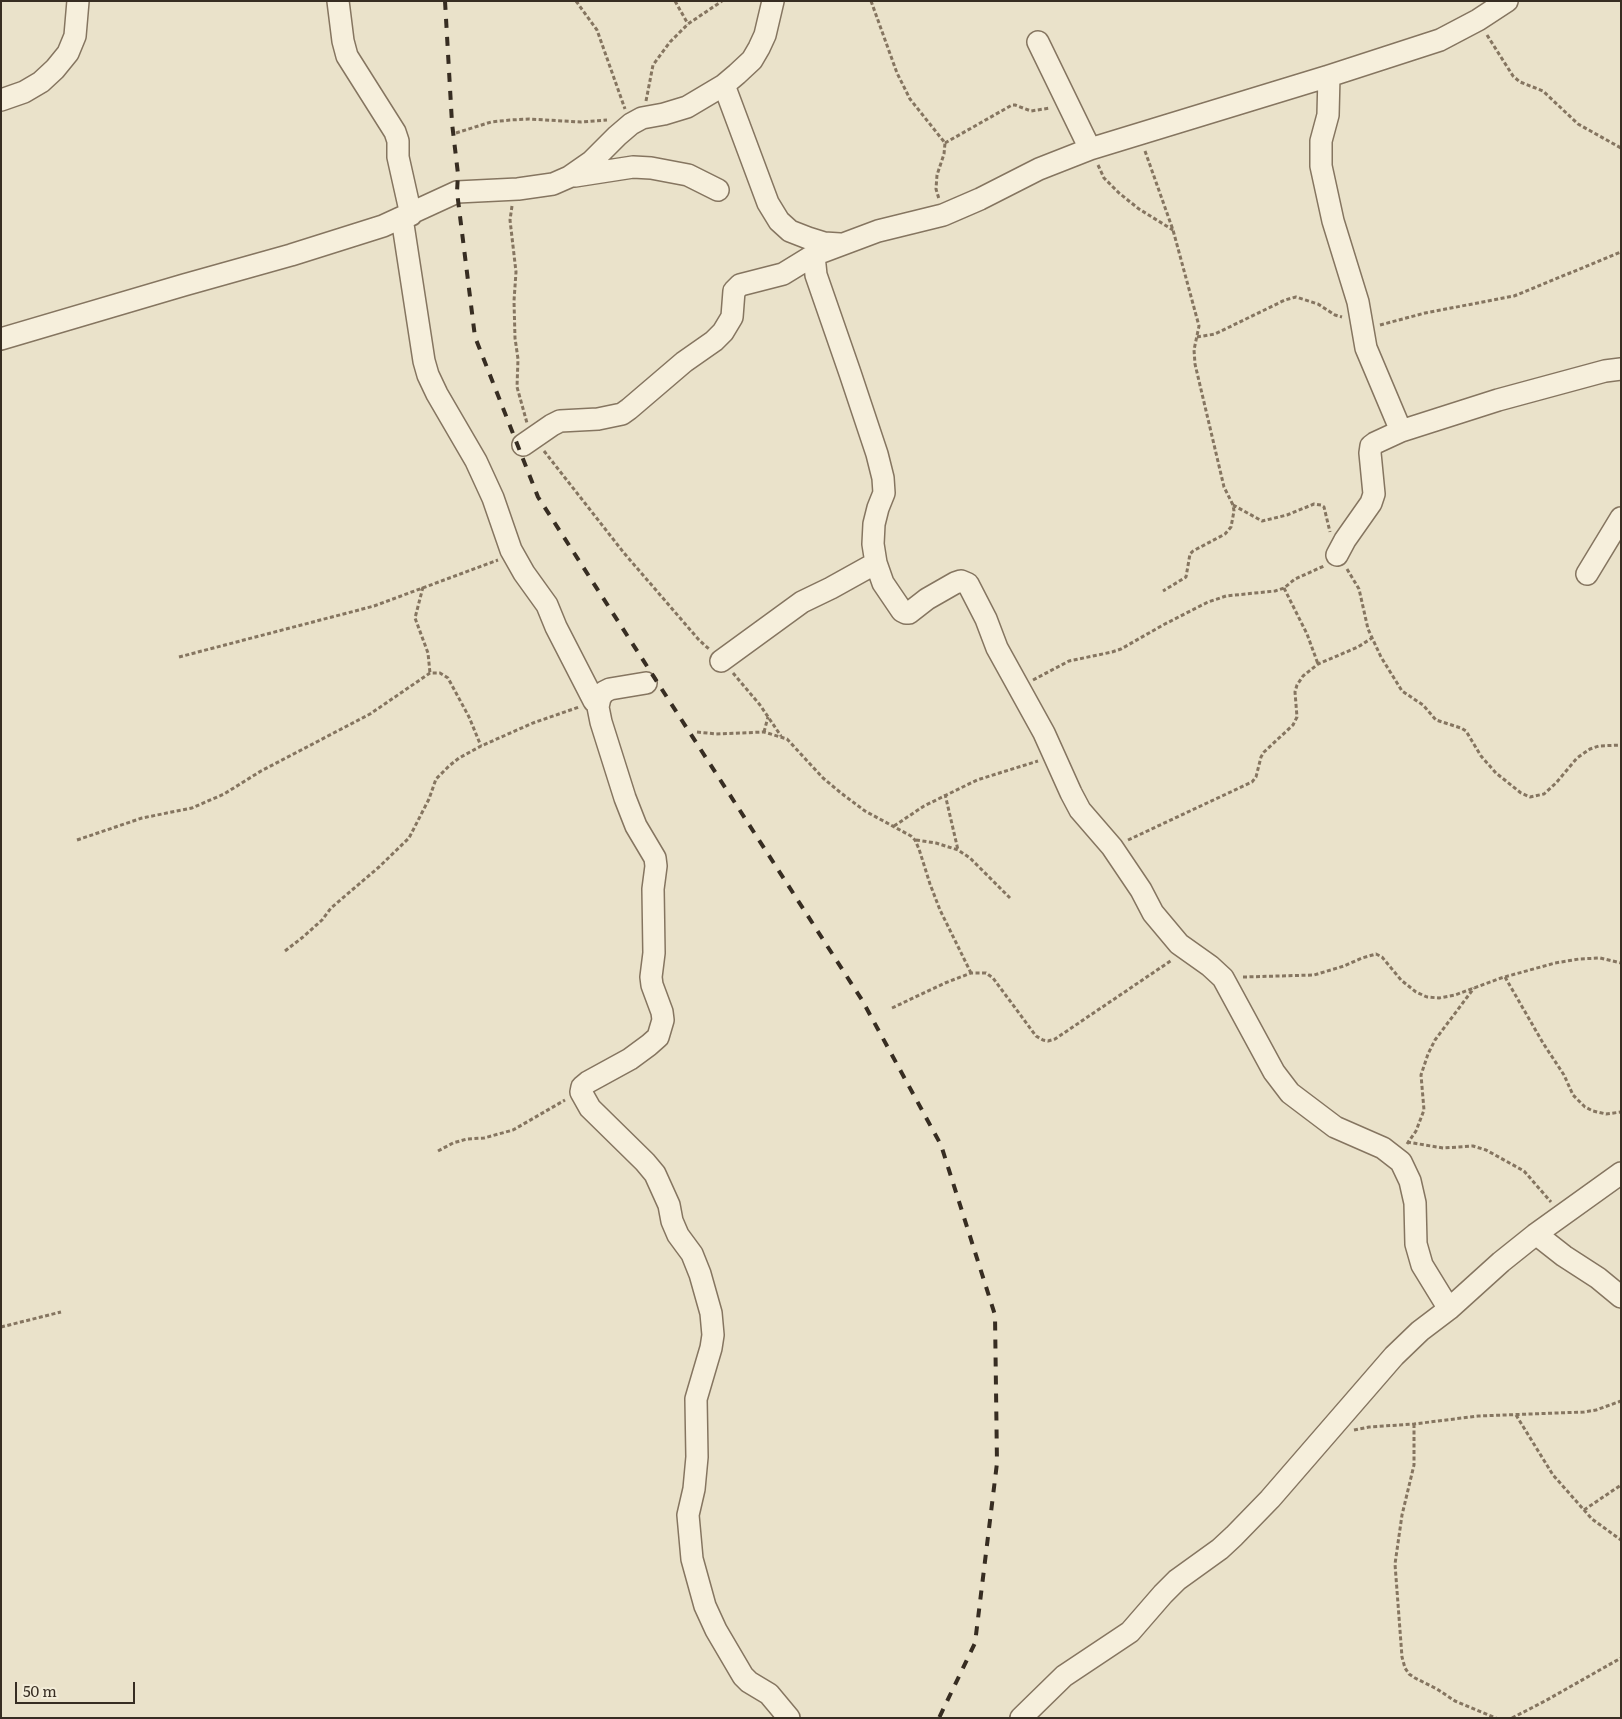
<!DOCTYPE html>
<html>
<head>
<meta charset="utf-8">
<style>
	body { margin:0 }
	#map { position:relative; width:1622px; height:1719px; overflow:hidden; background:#eae2ca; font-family:Literata,serif }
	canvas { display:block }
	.frame { position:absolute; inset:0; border:2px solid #372d22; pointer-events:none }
	.scale { position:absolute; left:15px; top:1682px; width:120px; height:22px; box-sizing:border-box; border:2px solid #372d22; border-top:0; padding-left:6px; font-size:15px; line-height:18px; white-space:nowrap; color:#372d22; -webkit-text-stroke:4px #f2ecd8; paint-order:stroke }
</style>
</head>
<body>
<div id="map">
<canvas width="1622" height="1719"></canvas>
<div class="frame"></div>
<div class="scale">50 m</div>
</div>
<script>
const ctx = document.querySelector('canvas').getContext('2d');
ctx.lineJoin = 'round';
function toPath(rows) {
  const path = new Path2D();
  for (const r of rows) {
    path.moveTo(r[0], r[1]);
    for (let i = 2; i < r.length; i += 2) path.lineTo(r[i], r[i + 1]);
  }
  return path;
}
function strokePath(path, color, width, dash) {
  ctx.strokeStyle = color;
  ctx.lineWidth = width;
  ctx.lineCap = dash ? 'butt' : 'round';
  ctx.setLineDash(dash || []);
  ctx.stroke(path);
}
const minor = toPath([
	[338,1,343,41,347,56,395,132,398,141,398,157,411,215],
	[1038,42,1090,149],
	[1329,76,1328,115,1321,141,1321,166,1333,221,1358,302,1366,348,1401,431],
	[724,85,768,203,779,221,790,231,808,238,824,243,840,244],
	[1,100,24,92,41,82,55,69,68,53,75,36,78,1],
	[575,176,633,167,651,168,688,175,718,190],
	[402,218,424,361,428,375,437,394,476,461,493,498,511,550,524,573,547,605,556,627,594,701],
	[814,255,816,275,850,373,877,454,883,478,884,493,878,508,874,524,873,544,876,563,883,583,902,611,906,613,909,613,927,599,955,583,961,581,968,584,986,619,997,648,1044,733,1071,793,1080,810,1112,847,1141,890,1153,913,1179,944,1210,966,1223,978,1274,1072,1290,1093,1335,1127,1383,1148,1401,1162,1410,1181,1415,1203,1416,1244,1422,1265,1449,1309],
	[1,339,184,285,291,255,383,226,457,192,518,189,553,184,569,177,592,161,617,136,631,124,642,118,664,114,687,107,724,85,737,74,752,60,759,48,765,35,773,1],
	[523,445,552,425,560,421,598,419,622,414,629,409,684,362,714,341,723,332,732,317,734,291,740,285,783,274,814,255,878,231,943,215,980,199,1039,169,1090,149,1329,76,1440,40,1478,20,1507,1],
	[1337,555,1345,540,1371,503,1374,494,1370,453,1371,446,1375,443,1401,431,1498,400,1605,371,1621,369],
	[1587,574,1621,518],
	[721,661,802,602,831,588,876,563],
	[646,683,610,689,604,692,600,698,598,707,601,722,625,798,636,826,655,858,656,866,653,889,654,953,651,977,652,985,662,1012,663,1020,658,1037,649,1045,630,1059,588,1082,582,1087,581,1092,590,1108,645,1162,655,1174,669,1205,672,1221,678,1235,692,1254,700,1274,711,1313,713,1335,711,1348,696,1399,697,1457,694,1489,688,1515,692,1559,705,1606,716,1630,743,1676,749,1682,769,1694,789,1718],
	[1536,1234,1564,1256,1598,1278,1621,1297],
	[1021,1718,1064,1676,1130,1632,1163,1594,1177,1580,1220,1549,1234,1536,1270,1499,1394,1356,1420,1331,1449,1309,1501,1262,1536,1234,1621,1173]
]);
strokePath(minor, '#857560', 24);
strokePath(toPath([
	[576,1,597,30,625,109],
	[675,1,688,24],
	[871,1,897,73,910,99,945,143,944,154,937,175,936,189,939,199],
	[1487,35,1513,76,1520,82,1543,91,1578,124,1621,148],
	[646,101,653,65,670,42,688,24,722,1],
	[456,133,491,122,510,120,529,119,581,122,607,120],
	[945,143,1012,105,1015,105,1031,111,1050,108],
	[1145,151,1173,230,1199,326,1194,350,1195,364,1224,487,1233,505,1234,511,1231,527,1225,534,1193,551,1190,554,1186,577,1163,591],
	[1098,165,1104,178,1119,193,1139,209,1173,230],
	[512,206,510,220,516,272,514,301,515,338,518,359,517,387,527,423],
	[1380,325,1425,313,1514,296,1621,252],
	[1197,337,1215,334,1285,300,1296,297,1318,304,1335,315,1342,317],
	[544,451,624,553,699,640,709,649],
	[1233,505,1262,521,1287,515,1314,504,1321,505,1324,507,1330,532],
	[1347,569,1359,589,1368,629,1381,657,1402,691,1423,705,1436,720,1461,728,1466,731,1481,756,1496,773,1521,793,1530,797,1544,794,1556,783,1577,758,1590,749,1599,746,1621,745],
	[423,587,415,618,428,653,430,673],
	[1284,588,1307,634,1318,664],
	[179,657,374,606,498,560],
	[733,673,760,705,781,736],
	[1033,680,1069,661,1112,652,1121,649,1163,625,1208,602,1226,596,1275,591,1284,588,1295,579,1324,566],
	[697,732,716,734,764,732,787,739,823,778,841,793,865,811,911,836,915,840,919,849,930,884,940,910,971,973],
	[764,732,768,717],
	[945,794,958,850],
	[894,826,924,806,977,780,1038,761],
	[77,840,142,818,192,808,224,794,261,771,370,714,430,673,440,673,448,678,469,717,481,746],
	[916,840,936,843,958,850,970,858,1010,898],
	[1128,840,1252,782,1256,777,1261,757,1264,752,1293,725,1297,717,1295,692,1297,685,1303,676,1318,664,1358,647,1372,638],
	[285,951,303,937,322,920,331,908,379,867,409,838,429,799,436,779,449,766,459,758,481,746,533,723,579,707],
	[1243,977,1314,975,1344,966,1362,958,1376,954,1382,957,1401,980,1416,992,1427,997,1439,998,1455,995,1501,978,1555,963,1579,959,1600,958,1621,963],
	[1505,977,1543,1043,1564,1075,1573,1095,1585,1107,1593,1111,1606,1114,1621,1112],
	[892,1008,945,983,971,973,986,973,993,978,1036,1036,1043,1040,1048,1041,1055,1039,1172,960],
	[1407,1142,1443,1148,1473,1146,1486,1150,1524,1171,1551,1202],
	[1407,1144,1416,1131,1424,1110,1421,1075,1428,1054,1435,1040,1474,988],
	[438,1151,453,1143,467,1139,484,1138,513,1130,565,1100],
	[1,1327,61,1312],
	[1516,1415,1553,1475,1592,1519,1621,1540],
	[1414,1424,1414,1465,1402,1515,1395,1564,1402,1657,1405,1668,1409,1674,1415,1678,1437,1689,1455,1701,1496,1718],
	[1354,1430,1369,1427,1414,1424,1478,1416,1584,1412,1596,1410,1621,1401],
	[1584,1510,1621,1485],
	[1512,1718,1545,1701,1621,1658]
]), '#857560', 3, [4, 2.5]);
strokePath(minor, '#f6efdc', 21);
strokePath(toPath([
	[445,1,452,123,458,174,457,192,475,337,538,497,862,1000,941,1145,995,1315,997,1463,975,1643,939,1718]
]), '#372d22', 4, [9, 9]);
</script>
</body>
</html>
